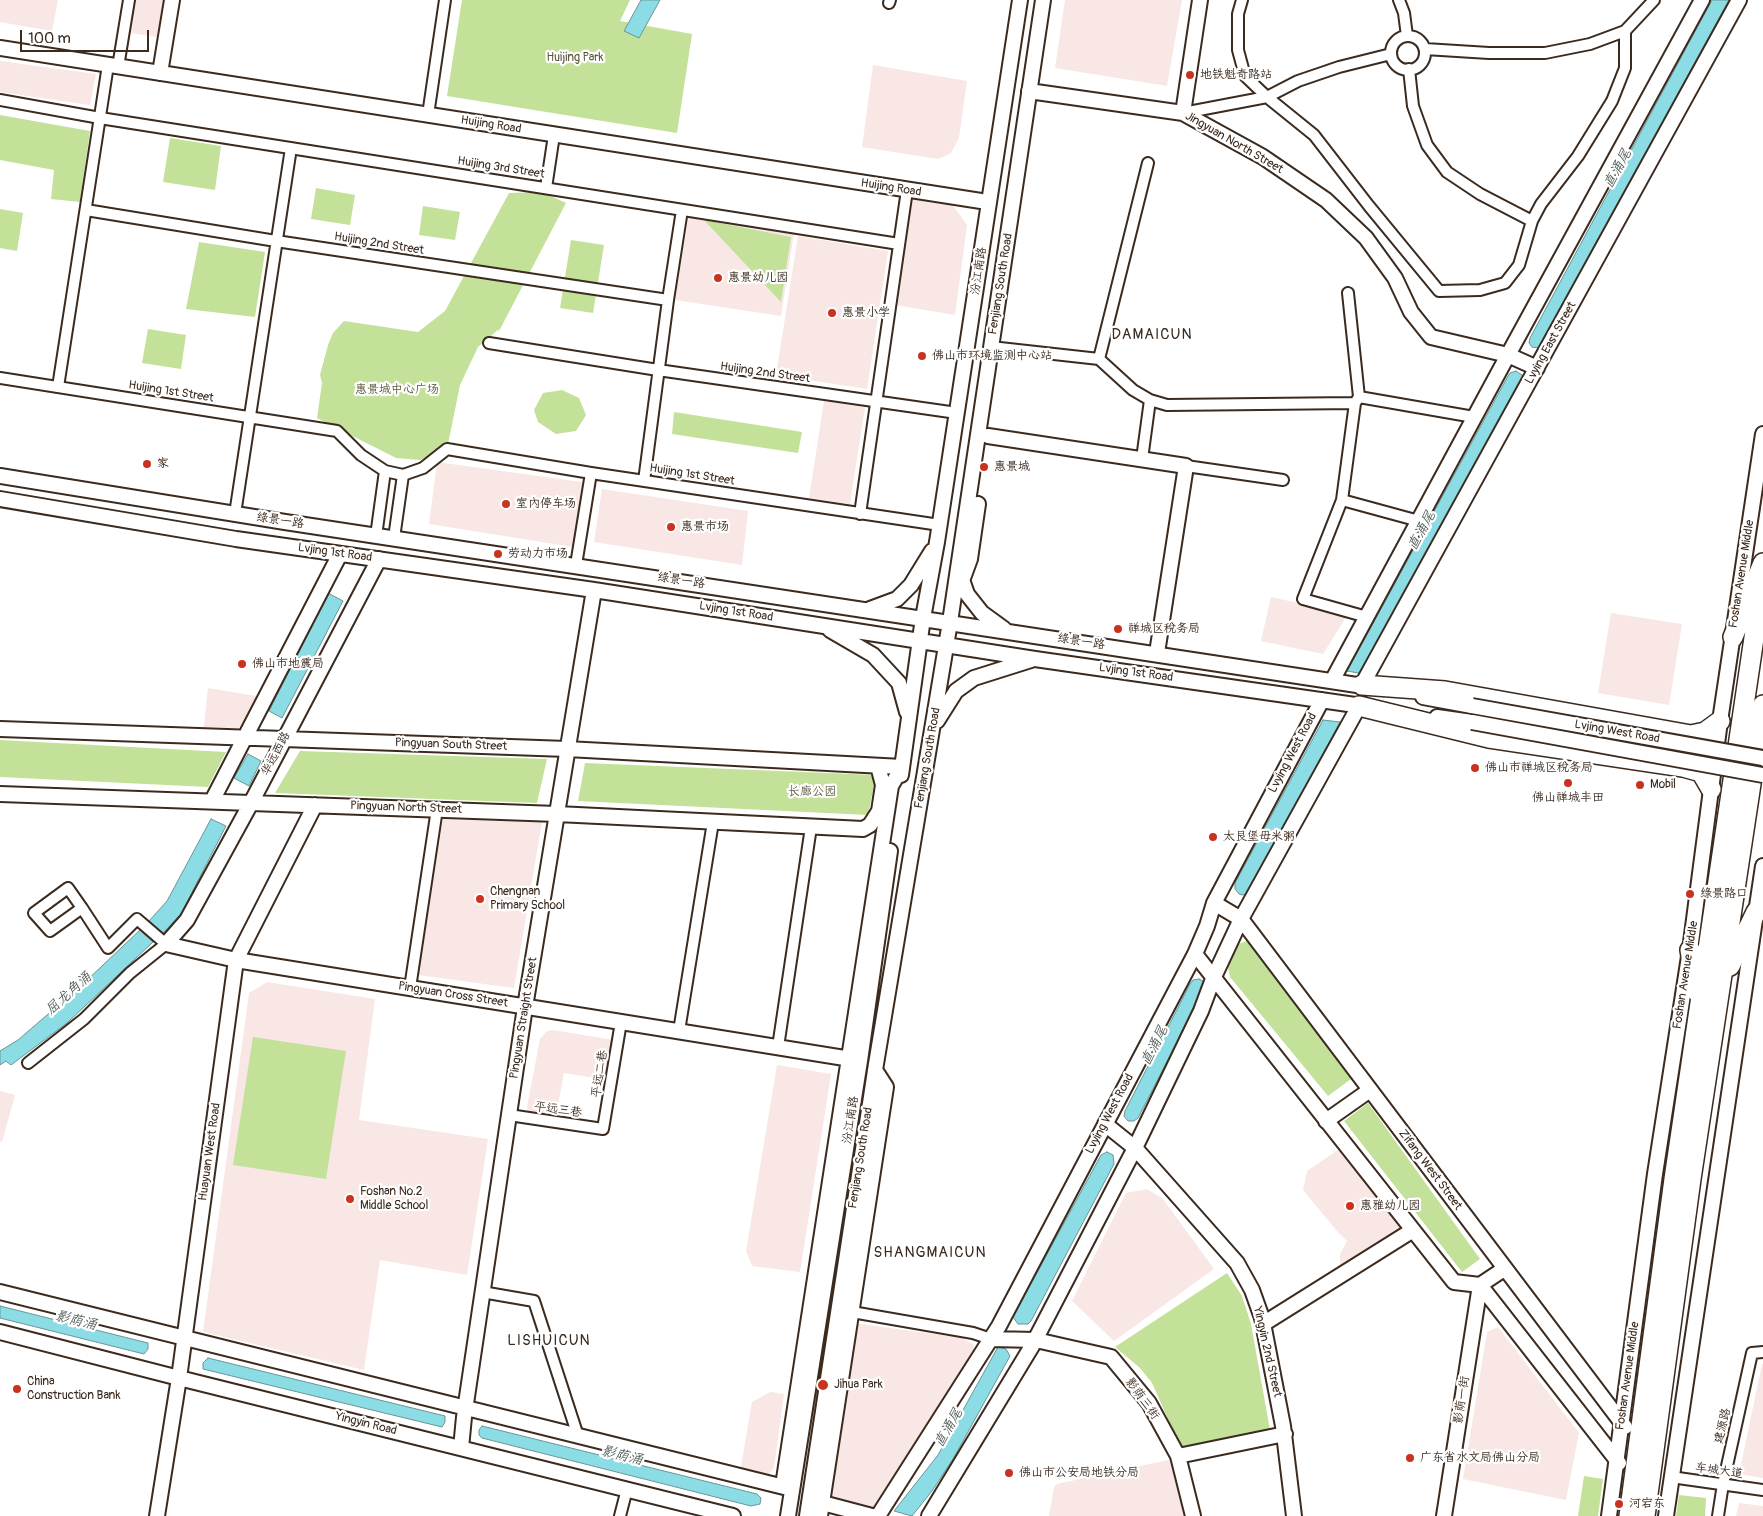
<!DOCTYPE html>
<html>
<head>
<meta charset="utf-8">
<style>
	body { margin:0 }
	#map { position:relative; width:1763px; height:1516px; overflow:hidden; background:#fff; font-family:Pangolin,sans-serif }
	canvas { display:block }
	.scale { position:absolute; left:20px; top:30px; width:129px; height:22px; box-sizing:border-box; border:2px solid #3b2a1e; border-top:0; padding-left:6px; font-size:15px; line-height:18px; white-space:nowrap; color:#3b2a1e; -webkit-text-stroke:4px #fff; paint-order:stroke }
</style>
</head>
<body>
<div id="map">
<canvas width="1763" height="1516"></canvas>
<div class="scale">100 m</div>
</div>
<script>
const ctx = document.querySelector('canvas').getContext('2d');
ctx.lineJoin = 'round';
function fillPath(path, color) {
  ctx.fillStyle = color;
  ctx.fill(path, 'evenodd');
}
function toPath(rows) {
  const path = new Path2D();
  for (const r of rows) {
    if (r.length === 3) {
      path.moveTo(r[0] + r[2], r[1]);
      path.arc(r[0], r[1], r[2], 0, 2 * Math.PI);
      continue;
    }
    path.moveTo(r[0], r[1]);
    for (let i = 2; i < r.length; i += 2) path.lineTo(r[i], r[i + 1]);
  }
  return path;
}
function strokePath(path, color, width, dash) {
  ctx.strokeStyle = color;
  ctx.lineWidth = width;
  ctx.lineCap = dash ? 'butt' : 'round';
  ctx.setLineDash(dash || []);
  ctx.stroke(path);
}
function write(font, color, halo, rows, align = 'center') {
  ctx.font = font + ' Pangolin,"LXGW WenKai TC",sans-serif';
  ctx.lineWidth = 4.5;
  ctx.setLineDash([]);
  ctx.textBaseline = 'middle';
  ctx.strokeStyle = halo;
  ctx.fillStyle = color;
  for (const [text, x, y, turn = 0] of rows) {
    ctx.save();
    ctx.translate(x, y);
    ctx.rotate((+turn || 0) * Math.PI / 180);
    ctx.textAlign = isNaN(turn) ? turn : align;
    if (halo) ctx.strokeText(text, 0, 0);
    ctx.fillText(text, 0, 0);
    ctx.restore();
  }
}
fillPath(toPath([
	[0,0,58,0,52,31,0,22],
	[136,0,163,0,157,37,131,33],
	[1065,0,1182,0,1167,86,1055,68],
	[0,61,96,74,90,105,0,92],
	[873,65,967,81,959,138,951,153,938,159,862,147],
	[910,197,952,204,967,225,955,315,895,305],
	[689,215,794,233,781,316,675,300],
	[798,236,888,251,867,389,776,375],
	[824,401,865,407,850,504,809,498],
	[437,462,582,482,573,547,429,524],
	[602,489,748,511,742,565,594,542],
	[1271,597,1348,614,1323,654,1261,641],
	[1611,613,1682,624,1669,705,1598,693],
	[208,688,262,697,246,725,237,728,204,727],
	[443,819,542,822,514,988,418,975],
	[267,982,375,999,359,1120,488,1139,467,1275,380,1260,364,1370,203,1332,249,993],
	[553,1030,614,1040,608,1080,564,1073,556,1115,528,1111,527,1107,540,1039,547,1031],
	[777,1065,831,1074,800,1272,752,1266,746,1251],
	[0,1091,15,1095,2,1142,0,1142],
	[1338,1150,1398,1223,1400,1228,1395,1233,1340,1267,1340,1254,1347,1241,1337,1231,1303,1190,1307,1171],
	[1147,1189,1163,1199,1214,1269,1114,1341,1072,1301,1126,1193],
	[854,1323,962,1338,973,1344,974,1352,874,1509,828,1497],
	[1498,1327,1579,1433,1566,1500,1463,1479,1487,1332],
	[1762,1364,1763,1364,1763,1478,1739,1474],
	[770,1392,784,1394,774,1468,767,1476,740,1472,752,1402],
	[1173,1459,1186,1510,1186,1516,1049,1516,1054,1487,1057,1484],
	[1739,1503,1763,1506,1763,1516,1736,1516]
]), '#f8e7e4');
fillPath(toPath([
	[462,0,630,0,620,21,692,34,677,133,447,96],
	[0,115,90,131,80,202,51,199,54,170,0,160],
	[170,138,221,146,215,190,163,182],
	[316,188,355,195,350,225,311,219],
	[542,192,566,203,498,333,499,329,478,347,460,385,447,449,420,460,396,458,317,418,322,383,320,375,328,345,333,333,344,321,418,332,445,311,509,193],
	[423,206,460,212,455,240,419,235],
	[0,209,23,213,17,251,0,248],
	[704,220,791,237,781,302],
	[571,240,604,245,593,313,560,308],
	[199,242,265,252,255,317,186,309],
	[148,329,186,335,181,369,142,363],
	[562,390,579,398,586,415,576,431,556,434,538,422,534,410,543,393],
	[674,412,802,432,798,453,672,434],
	[0,740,226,752,208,787,0,777],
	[300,751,547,759,537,803,275,793],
	[585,763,876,775,868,815,578,801],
	[1247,941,1351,1079,1328,1096,1230,977,1228,967,1238,944],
	[253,1037,346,1051,326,1179,233,1165],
	[1368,1103,1480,1259,1462,1272,1344,1121],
	[1227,1273,1242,1296,1251,1324,1270,1430,1181,1448,1152,1383,1140,1368,1115,1347],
	[1584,1476,1603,1479,1598,1516,1578,1516],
	[1679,1495,1706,1498,1705,1516,1676,1516]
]), '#c3e199');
const water = toPath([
	[641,0,660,0,639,38,624,31,641,0],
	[1712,0,1729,0,1542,345,1538,348,1532,347,1529,343,1530,338,1712,0],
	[1516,371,1522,375,1523,378,1364,674,1347,671,1508,376,1510,373,1516,371],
	[328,593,343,601,282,718,269,711,328,593],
	[1323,720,1340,722,1249,891,1247,894,1242,895,1239,894,1235,889,1235,883,1323,720],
	[248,754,261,761,249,786,234,778,248,754],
	[211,819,226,826,181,914,163,933,149,921,167,901,211,819],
	[140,930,153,942,67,1023,11,1065,6,1061,0,1065,0,1051,18,1040,84,983,140,930],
	[1199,979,1203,981,1206,986,1138,1118,1134,1121,1128,1121,1124,1116,1125,1111,1190,984,1193,980,1199,979],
	[1107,1152,1113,1155,1114,1164,1031,1321,1028,1324,1018,1324,1013,1317,1015,1313,1101,1155,1107,1152],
	[0,1306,148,1343,148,1349,144,1354,0,1318,0,1306],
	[998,1347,1006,1349,1010,1356,953,1459,932,1491,912,1516,894,1511,938,1455,998,1347],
	[208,1358,445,1416,445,1422,442,1427,203,1369,203,1363,208,1358],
	[482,1426,757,1494,761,1498,760,1504,751,1506,482,1438,479,1435,479,1430,482,1426]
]);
fillPath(water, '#8bdce5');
strokePath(water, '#6b9595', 1);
const street = toPath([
	[1242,0,1238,14,1238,50,1245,76,1267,97,1314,135,1369,206,1439,291,1480,290,1505,283,1519,265,1532,221,1541,204,1578,156,1612,101,1625,68,1625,31,1654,0],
	[1399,0,1404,13,1407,36],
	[889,3,890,0],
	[1408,53,17],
	[1425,49,1489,53,1545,53,1590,44,1625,31],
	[118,67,129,0],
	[1409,69,1413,106,1427,145,1447,172,1480,194,1532,221],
	[0,100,100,118,899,244],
	[1183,113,1267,97,1298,81,1339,67,1391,54],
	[428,115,445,0],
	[546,188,554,135],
	[86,210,276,241,668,300],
	[1348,293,1359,397,1355,403,1342,500,1303,599,1367,617],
	[489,343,658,370,950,412],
	[991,347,1099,359,1133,390,1150,400,1167,405,1355,403],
	[1099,359,1148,163],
	[0,378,337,431,361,455,385,471,403,475,423,468,447,449,591,473,933,524],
	[58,387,108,65],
	[1359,397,1474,417],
	[1142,459,1150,400],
	[1186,466,1283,480],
	[644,481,668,300,682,210],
	[1342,500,1419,521],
	[235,514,291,148],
	[860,514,907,190],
	[376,536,385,471],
	[394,538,403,475],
	[576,565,591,473],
	[410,988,437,809],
	[679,1031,713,822],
	[778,1047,811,827],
	[28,1063,84,1019,130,973,166,944,137,919,108,948,82,908,68,888,34,913,50,931,82,908],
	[509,1115,603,1129,621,1022],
	[482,1292,534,1301,578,1436],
	[852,1312,973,1333,991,1339],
	[1671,1477,1763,1490],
	[620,1516,627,1489],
	[1718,1516,1723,1484,1752,1353,1763,1352]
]);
const secondary = toPath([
	[0,48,981,201],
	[160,73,172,0],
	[1029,91,1183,113,1263,157,1326,200,1366,238,1395,278,1411,312,1431,337,1508,355,1537,368],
	[1183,113,1200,0],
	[988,436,1186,466,1157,653],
	[0,476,285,522,1370,687],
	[0,499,236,539,594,590,1035,659,1369,707],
	[379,559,251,803,187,920,166,944,236,960,857,1060],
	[959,571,967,594,982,613,1004,629],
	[963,578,970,559,978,504],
	[870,609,897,599,911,585,932,551],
	[830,630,873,655,899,683,907,712],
	[1332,681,1508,355,1702,0],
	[1362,685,1739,0],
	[1423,697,1472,706],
	[1437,717,1472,722],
	[937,721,956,691,974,678,1031,660],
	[0,729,567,749,902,767,891,786,784,1479,792,1489],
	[901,775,923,618,937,542,1020,0],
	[0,794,557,814,863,829,870,825,879,811,883,785,878,766],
	[212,801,340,554],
	[1214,903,1241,919,1625,1427],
	[1195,954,1454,1282,1480,1285,1619,1463],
	[1326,1121,1370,1090],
	[1105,1124,1135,1148,1237,1263,1252,1290,1262,1318,1283,1426,1294,1516],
	[0,1292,792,1489],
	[1263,1324,1413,1230],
	[0,1332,179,1378,733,1516],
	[991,1339,1036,1340,1111,1357,1149,1403,1178,1456,1193,1516],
	[461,1448,464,1417,525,1007,594,590],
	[1178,1456,1285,1434],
	[815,1501,872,1516],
	[157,1516,179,1378,236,960,315,805],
	[788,1516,860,1061,890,851],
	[807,1516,876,1064,950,622,1043,0],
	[820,1516,886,1087,875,1070],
	[878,1516,999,1326,1195,954,1207,926,1214,903,1322,700],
	[929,1516,1032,1346,1135,1148,1201,1011,1213,979,1241,919,1359,706],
	[1444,1516,1480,1285,1504,1269],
	[1609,1516,1655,1174,1690,950,1720,721,1763,434],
	[1666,1516,1763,866]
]);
const highway = toPath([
	[1733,637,1763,563],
	[1362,685,1445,691,1691,735,1705,732,1720,721],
	[1359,706,1489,738,1683,767,1701,772,1711,789],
	[1690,950,1697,992],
	[1730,966,1756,912],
	[1629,1516,1674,1179,1763,577],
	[1645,1516,1691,1179,1763,705]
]);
strokePath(street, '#3b2a1e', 14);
strokePath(secondary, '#3b2a1e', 18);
strokePath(highway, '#3b2a1e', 22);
strokePath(street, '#fff', 10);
strokePath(secondary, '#fff', 14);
strokePath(highway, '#fff', 19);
const secondaryBridge = toPath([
	[1472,706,1763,758],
	[1472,722,1763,775]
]);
strokePath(secondaryBridge, '#3b2a1e', 18, []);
strokePath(secondaryBridge, '#fff', 14);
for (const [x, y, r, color] of [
	[1190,75,5,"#c8321e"],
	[718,278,5,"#c8321e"],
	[832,313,5,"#c8321e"],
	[922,356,5,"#c8321e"],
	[147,464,5,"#c8321e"],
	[984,467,5,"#c8321e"],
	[506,504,5,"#c8321e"],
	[671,527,5,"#c8321e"],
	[498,554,5,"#c8321e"],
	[1118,629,5,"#c8321e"],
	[242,664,5,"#c8321e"],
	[1475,768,5,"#c8321e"],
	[1568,783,5,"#c8321e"],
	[1640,785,5,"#c8321e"],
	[1213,837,5,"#c8321e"],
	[1690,894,5,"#c8321e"],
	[480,899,5,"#c8321e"],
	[350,1199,5,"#c8321e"],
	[1350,1206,5,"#c8321e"],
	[823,1385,6,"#c8321e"],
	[17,1389,5,"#c8321e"],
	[1410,1458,5,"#c8321e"],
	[1009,1473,5,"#c8321e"],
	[1619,1504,5,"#c8321e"]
]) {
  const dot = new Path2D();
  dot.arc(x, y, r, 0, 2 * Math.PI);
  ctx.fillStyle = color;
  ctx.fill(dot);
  strokePath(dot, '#fff', 2);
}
write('12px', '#5d583d', '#fff', [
	["Huijing Park",575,58],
	["惠景城中心广场",397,390],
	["长廊公园",812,792]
]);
write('12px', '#3b2a1e', '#fff', [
	["地铁魁奇路站",1200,75],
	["惠景幼儿园",728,278],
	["惠景小学",842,313],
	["佛山市环境监测中心站",932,356],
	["家",157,464],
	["惠景城",994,467],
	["室内停车场",516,504],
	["惠景市场",681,527],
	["劳动力市场",508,554],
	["禅城区税务局",1128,629],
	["佛山市地震局",252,664],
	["佛山市禅城区税务局",1485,768],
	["Mobil",1650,785],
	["佛山禅城丰田",1568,798,"center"],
	["太艮堡毋米粥",1223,837],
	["Chengnan",490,892],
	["Primary School",490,906],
	["绿景路口",1700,894],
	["Foshan No.2",360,1192],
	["Middle School",360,1206],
	["惠雅幼儿园",1360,1206],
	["China",27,1382],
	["Construction Bank",27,1396],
	["Jihua Park",834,1385],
	["广东省水文局佛山分局",1420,1458],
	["佛山市公安局地铁分局",1019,1473],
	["河宕东",1629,1504]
], 'left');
write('12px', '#3b2a1e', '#fff', [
	["Huijing Road",491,125,9],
	["Jingyuan North Street",1234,143,30],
	["Huijing 3rd Street",501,168,9],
	["Huijing Road",891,188,9],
	["Huijing 2nd Street",379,244,9],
	["汾江南路",979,271,-81],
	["Fenjiang South Road",1001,284,-81],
	["Lvying East Street",1551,343,-61],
	["Huijing 2nd Street",765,373,8],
	["Huijing 1st Street",171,392,9],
	["Huijing 1st Street",692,475,9],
	["绿景一路",280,521,9],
	["Lvjing 1st Road",335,553,8],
	["Foshan Avenue Middle",1742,574,-81],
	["绿景一路",681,581,9],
	["Lvjing 1st Road",736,612,9],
	["绿景一路",1081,642,9],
	["Lvjing 1st Road",1136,673,8],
	["Lvjing West Road",1617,732,10],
	["Pingyuan South Street",451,745,2],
	["Lvying West Road",1293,753,-62],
	["华远西路",276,754,-62],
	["Fenjiang South Road",928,758,-80],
	["Pingyuan North Street",406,808,2],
	["Foshan Avenue Middle",1686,975,-81],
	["Pingyuan Cross Street",453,995,9],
	["Pingyuan Straight Street",524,1018,-81],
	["平远二巷",600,1074,-81],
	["平远三巷",558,1110,8],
	["Lvying West Road",1110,1114,-62],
	["汾江南路",851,1120,-81],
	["Huayuan West Road",210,1152,-82],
	["Fenjiang South Road",861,1158,-81],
	["Zifang West Street",1430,1170,53],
	["Yingyin 2nd Street",1267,1352,77],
	["Foshan Avenue Middle",1628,1376,-82],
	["影荫三街",1142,1399,54],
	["影荫一街",1462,1400,-81],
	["Yingyin Road",366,1424,14],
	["建源路",1723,1426,-77],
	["车城大道",1719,1471,8]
]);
write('italic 14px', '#535f5a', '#fff', [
	["直涌尾",1618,169,-61],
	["直涌尾",1422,531,-61],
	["屈龙角涌",69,994,-42],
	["直涌尾",1155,1046,-63],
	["影荫涌",76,1321,14],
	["直涌尾",949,1428,-60],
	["影荫涌",622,1456,14]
]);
ctx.letterSpacing = '1px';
write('15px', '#3b2a1e', '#fff', [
	["DAMAICUN",1152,335],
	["SHANGMAICUN",930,1253],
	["LISHUICUN",549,1341]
]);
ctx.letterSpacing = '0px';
</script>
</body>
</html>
